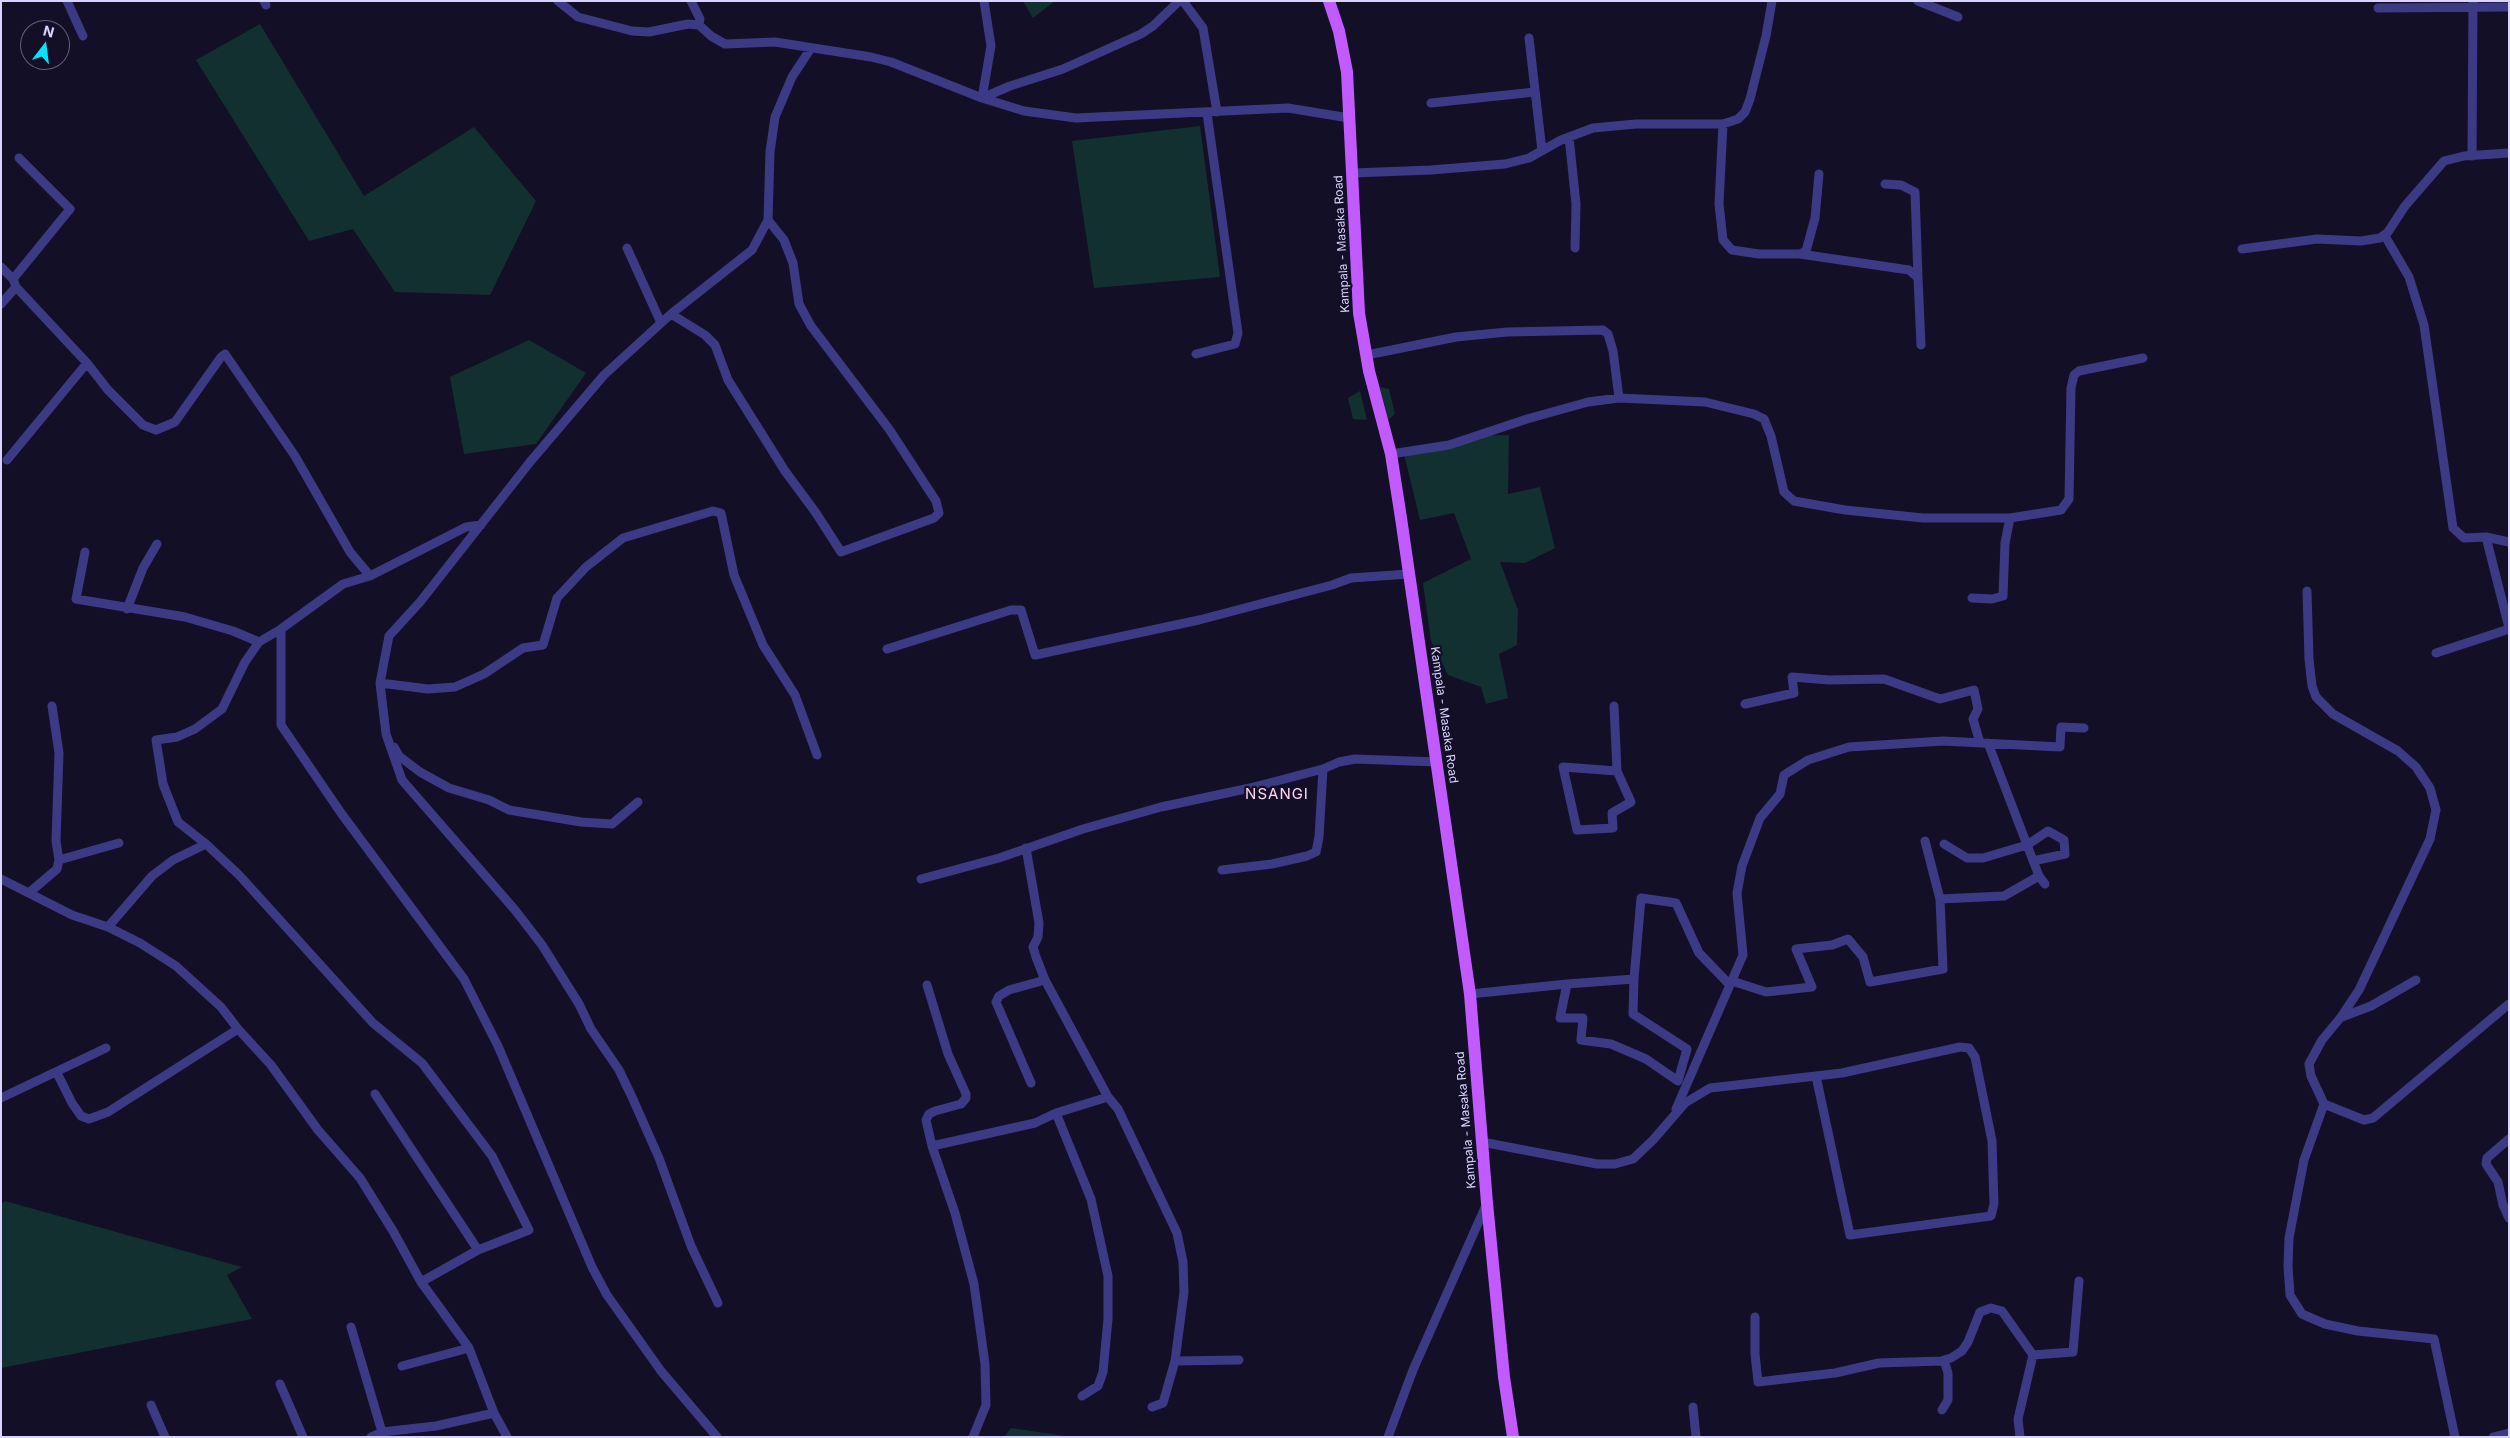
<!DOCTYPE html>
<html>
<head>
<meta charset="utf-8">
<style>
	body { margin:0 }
	#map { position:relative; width:2510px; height:1438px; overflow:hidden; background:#130f26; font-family:Inter,sans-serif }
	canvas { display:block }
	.frame { position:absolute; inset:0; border:2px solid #d9d4ff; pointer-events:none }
	.north { position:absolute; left:20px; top:20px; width:50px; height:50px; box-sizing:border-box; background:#130f26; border:1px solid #625e7d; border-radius:50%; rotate:15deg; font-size:14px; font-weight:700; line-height:20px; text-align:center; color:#d9d4ff }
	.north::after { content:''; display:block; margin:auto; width:18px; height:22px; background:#00e5ff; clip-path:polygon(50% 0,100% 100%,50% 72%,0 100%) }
</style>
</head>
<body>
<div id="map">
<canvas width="2510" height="1438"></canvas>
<div class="frame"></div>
<div class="north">N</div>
</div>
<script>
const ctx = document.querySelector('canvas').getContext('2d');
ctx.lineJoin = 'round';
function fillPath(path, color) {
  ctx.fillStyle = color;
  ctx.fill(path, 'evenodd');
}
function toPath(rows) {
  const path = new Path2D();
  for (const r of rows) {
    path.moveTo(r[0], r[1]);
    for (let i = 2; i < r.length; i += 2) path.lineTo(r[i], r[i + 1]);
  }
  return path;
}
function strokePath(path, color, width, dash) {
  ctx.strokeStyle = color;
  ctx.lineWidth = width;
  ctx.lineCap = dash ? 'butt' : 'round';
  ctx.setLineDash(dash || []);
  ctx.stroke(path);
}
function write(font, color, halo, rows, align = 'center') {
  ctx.font = font + ' Inter,sans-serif';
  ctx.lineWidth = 4.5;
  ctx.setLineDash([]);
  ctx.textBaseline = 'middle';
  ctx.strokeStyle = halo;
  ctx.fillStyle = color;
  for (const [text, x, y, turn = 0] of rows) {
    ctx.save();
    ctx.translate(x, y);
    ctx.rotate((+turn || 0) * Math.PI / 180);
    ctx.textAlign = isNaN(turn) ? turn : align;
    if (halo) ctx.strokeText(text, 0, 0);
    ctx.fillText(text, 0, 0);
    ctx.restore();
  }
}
fillPath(toPath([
	[1023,1,1055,1,1033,18],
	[260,24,364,196,474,127,536,201,490,295,395,292,353,229,309,241,196,60],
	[1200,126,1220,277,1094,288,1072,141],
	[529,340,586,373,536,444,464,454,450,377],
	[1380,387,1389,389,1395,414,1388,420],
	[1360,391,1367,420,1353,419,1348,398],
	[1509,435,1508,494,1540,487,1555,548,1525,563,1500,562,1518,610,1517,645,1499,654,1508,698,1486,704,1481,687,1448,675,1431,641,1423,583,1471,559,1454,513,1420,520,1404,454,1471,436],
	[5,1201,242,1267,227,1275,252,1319,1,1368,1,1204],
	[1011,1428,1072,1437,1004,1437]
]), '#12302f');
strokePath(toPath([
	[67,1,83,36],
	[264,1,266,5],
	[558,1,578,17,632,31,649,32,688,24,699,25,711,36,725,44,775,42,871,57,891,62,982,98,1024,111,1076,118,1288,108,1349,118],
	[691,1,700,19,699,25],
	[1183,1,1203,28,1217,112],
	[1918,1,1958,17],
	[2378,8,2509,7],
	[1529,38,1542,151],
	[982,98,1010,86,1063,69,1141,34,1153,26,1179,1],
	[982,98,991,46,984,1],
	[1431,103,1535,92],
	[1723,124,1719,204,1723,240,1732,250,1759,254,1800,254,1806,251,1815,218,1819,174],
	[1569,137,1576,204,1575,248],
	[2472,156,2473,1],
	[1353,173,1431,170,1505,164,1529,158,1561,140,1593,128,1636,124,1723,124,1738,119,1745,112,1750,99,1766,36,1772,1],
	[1885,184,1901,185,1915,192,1918,278],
	[2385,236,2409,277,2424,325,2453,528,2464,538,2486,537,2509,542],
	[627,248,661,323],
	[2242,249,2317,239,2361,241,2380,238,2388,232,2405,206,2444,161,2464,156,2509,153],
	[1800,254,1909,270,1918,278,1921,345],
	[1,267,13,279,16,287,87,363,108,390,143,425,156,430,175,422,221,357,225,354,295,456,350,552,370,576],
	[13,279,70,209,19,158],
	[1,304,16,287],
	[671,314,705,335,715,345,728,380,785,471,816,513,841,552,934,518,939,513,936,501,889,429,811,326,799,304,793,263,784,240,768,220],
	[1196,354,1235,344,1238,333,1207,113],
	[1367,355,1456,337,1507,332,1603,330,1608,334,1613,351,1619,398],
	[1391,454,1449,445,1527,419,1588,402,1619,398,1705,402,1754,414,1764,419,1771,436,1784,492,1794,501,1845,510,1923,518,2010,518,2061,510,2069,499,2071,388,2074,375,2079,371,2143,358],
	[7,460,87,363],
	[481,525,466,527,370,576,343,584,281,629,281,725,341,813,464,979,498,1046,592,1267,607,1295,661,1371,717,1437],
	[2486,537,2509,628],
	[85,552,76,599,185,617,233,631,259,642],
	[2307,591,2309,659,2312,686,2316,697,2333,714,2398,751,2416,767,2430,788,2436,810,2430,839,2359,990,2341,1017,2322,1040,2309,1064,2311,1076,2324,1104,2304,1160,2289,1238,2288,1266,2290,1295,2302,1314,2325,1324,2358,1331,2434,1339,2455,1437],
	[1972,598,1992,599,2003,596,2005,543,2010,518],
	[127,609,143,568,157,544],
	[887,649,1011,610,1021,610,1035,655,1199,620,1332,585,1351,578,1409,574],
	[2436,653,2509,629],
	[380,683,428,689,455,687,484,674,523,648,543,645,557,598,586,567,623,538,713,511,721,513,734,575,763,645,795,695,817,755],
	[1745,704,1794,693,1792,677,1829,680,1884,679,1940,699,1974,690,1978,709,1973,719,1980,743],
	[1614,706,1617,771,1631,802,1612,813,1613,828,1577,830,1563,767,1617,771],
	[394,747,399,756,420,772,449,788,489,800,509,810,581,822,612,824,638,802],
	[1925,841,1940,899,2004,896,2039,876,1988,743],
	[206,844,239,875,373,1023,422,1063,492,1156,529,1230,478,1250,421,1282],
	[1944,844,1967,858,1983,858,2027,845,2048,831,2064,840,2065,854,2033,861],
	[1026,848,1039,923,1038,937,1033,947,1036,957,1045,980,1108,1097,1118,1109,1177,1233,1183,1262,1184,1292,1175,1361,1239,1360],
	[59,860,119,843],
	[1222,870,1272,864,1307,856,1316,852,1319,837,1323,769],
	[2039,876,2045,884],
	[1,879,72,915,108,927,140,943,176,966,221,1007,238,1029,271,1065,318,1130,360,1178,393,1231,421,1282,469,1348,494,1413,507,1437],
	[921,879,999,858,1083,829,1161,807,1250,788,1323,769,1339,762,1355,759,1437,762],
	[30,892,57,869,59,860,56,841,59,753,52,706],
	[108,927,152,876,173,860,206,844,178,822,163,784,156,740,177,737,195,729,222,709,245,662,259,642,281,629],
	[1634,979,1567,984,1560,1018,1583,1018,1581,1040,1611,1044,1646,1059,1678,1081,1687,1049,1633,1014,1634,979,1641,898,1676,903,1699,953,1730,985],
	[1732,981,1766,992,1812,987,1796,949,1832,945,1848,939,1863,957,1870,982,1943,969,1940,899],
	[927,985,948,1054,966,1094,966,1098,961,1104,935,1111,929,1114,926,1120,932,1146,955,1213,974,1284,985,1364,986,1405,973,1437],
	[1470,994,1567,984],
	[2342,1017,2371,1006,2416,980],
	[57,1073,72,1103,81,1116,89,1119,108,1112,238,1029],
	[1031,1083,996,1002,999,996,1009,990,1045,980],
	[375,1094,478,1250],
	[1,1098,106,1048],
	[2324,1104,2364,1120,2373,1118,2509,1004],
	[1676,1109,1743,955,1737,893,1742,866,1760,818,1780,794,1784,775,1808,760,1849,747,1943,741,2060,747,2061,727,2084,728],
	[1056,1113,1091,1199,1108,1276,1108,1319,1103,1372,1098,1386,1082,1396],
	[2509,1139,2487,1158,2486,1164,2498,1182,2503,1205,2509,1218],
	[1482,1142,1597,1164,1615,1164,1633,1159,1653,1140,1685,1103,1710,1088,1816,1076,1842,1073,1960,1047,1969,1048,1975,1057,1992,1141,1994,1204,1991,1216,1850,1235,1816,1076],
	[932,1146,1035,1123,1056,1113,1108,1097],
	[718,1303,691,1246,659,1158,632,1097,619,1070,591,1029,579,1004,542,945,515,910,402,780,386,734,380,683,389,636,420,602,530,462,604,375,671,314,752,250,768,220,770,152,775,117,792,77,811,48],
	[1755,1317,1755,1354,1758,1382,1835,1373,1879,1363,1941,1361,1951,1358,1962,1351,1968,1342,1980,1312,1991,1308,2002,1311,2033,1355,2073,1352,2079,1281],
	[351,1327,382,1432],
	[402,1366,469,1348],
	[280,1384,303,1437],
	[151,1405,165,1437],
	[1152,1407,1163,1403,1175,1361],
	[1693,1407,1696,1437],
	[1942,1410,1948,1400,1948,1373,1944,1360],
	[371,1437,382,1432,436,1426,494,1413],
	[1388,1437,1413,1370,1487,1203],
	[2020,1437,2018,1419,2033,1355],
	[2493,1437,2509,1433]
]), '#3d3a85', 9);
strokePath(toPath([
	[1329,1,1339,31,1347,72,1359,313,1369,371,1391,454,1401,518,1470,994,1487,1203,1504,1377,1513,1437]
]), '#c25bff', 12);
write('12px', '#d9d4ff', '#130f26', [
	["Kampala - Masaka Road",1342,244,-93],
	["Kampala - Masaka Road",1444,715,82],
	["Kampala - Masaka Road",1466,1120,-95]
]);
ctx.letterSpacing = '1px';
write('15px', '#ffd6f0', '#130f26', [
	["NSANGI",1277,794]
]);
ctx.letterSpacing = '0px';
</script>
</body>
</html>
